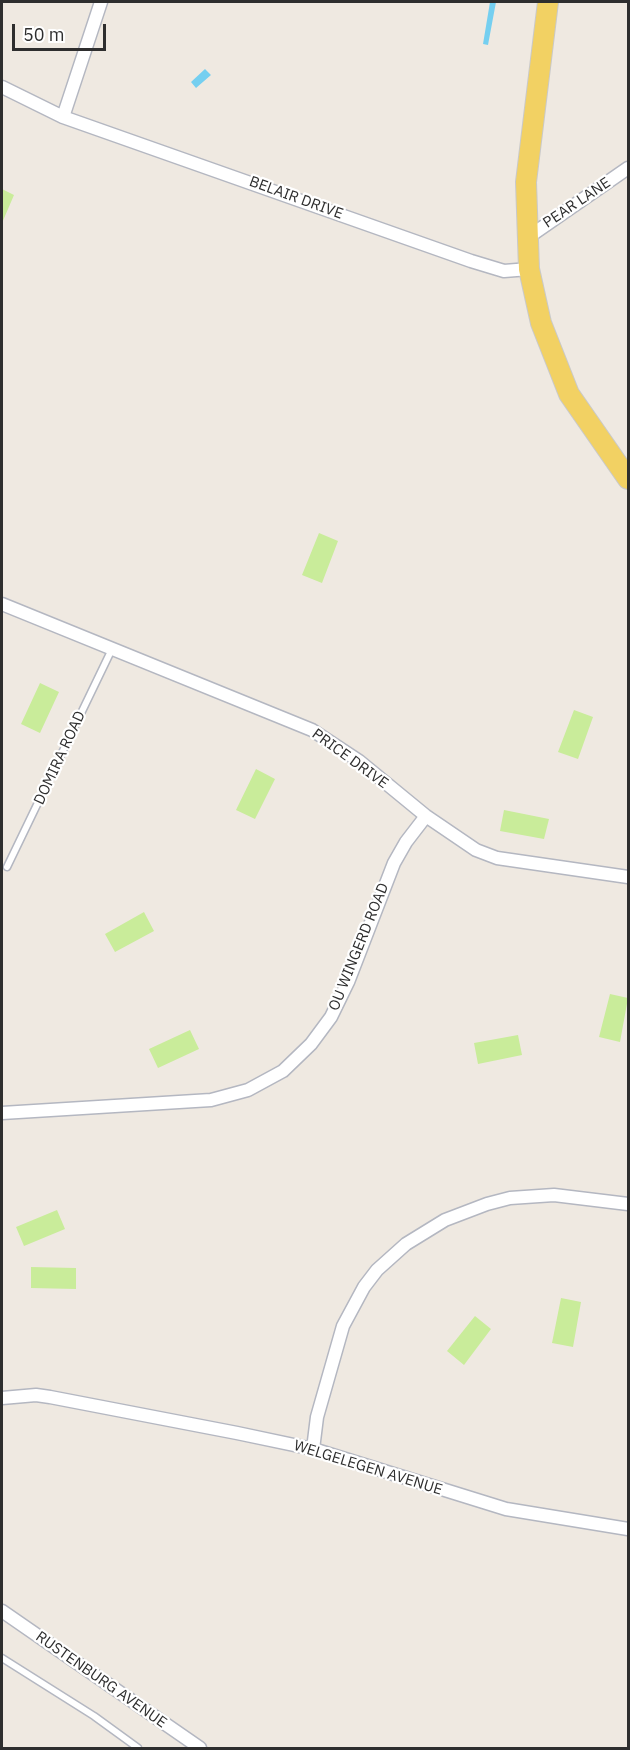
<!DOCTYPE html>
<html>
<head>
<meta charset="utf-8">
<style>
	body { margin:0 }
	#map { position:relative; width:630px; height:1750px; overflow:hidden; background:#efe9e1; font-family:"IBM Plex Sans",sans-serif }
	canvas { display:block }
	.frame { position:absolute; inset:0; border:3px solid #2e2e2e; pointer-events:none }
	.scale { position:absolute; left:12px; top:24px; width:94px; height:27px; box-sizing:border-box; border:3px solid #2e2e2e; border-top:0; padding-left:8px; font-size:18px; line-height:21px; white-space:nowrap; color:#2e2e2e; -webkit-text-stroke:4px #fff; paint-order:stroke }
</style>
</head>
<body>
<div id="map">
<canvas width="630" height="1750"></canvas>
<div class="frame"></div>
<div class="scale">50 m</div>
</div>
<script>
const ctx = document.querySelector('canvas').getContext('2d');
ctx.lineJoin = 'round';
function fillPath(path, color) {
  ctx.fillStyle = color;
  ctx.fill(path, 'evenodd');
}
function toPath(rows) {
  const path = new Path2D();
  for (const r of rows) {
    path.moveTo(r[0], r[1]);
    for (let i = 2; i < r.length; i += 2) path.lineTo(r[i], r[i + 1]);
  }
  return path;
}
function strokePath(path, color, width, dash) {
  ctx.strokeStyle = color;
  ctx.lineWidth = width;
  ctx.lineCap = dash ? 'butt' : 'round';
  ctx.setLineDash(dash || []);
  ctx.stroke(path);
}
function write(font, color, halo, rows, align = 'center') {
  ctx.font = font + ' "IBM Plex Sans",sans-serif';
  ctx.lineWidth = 4.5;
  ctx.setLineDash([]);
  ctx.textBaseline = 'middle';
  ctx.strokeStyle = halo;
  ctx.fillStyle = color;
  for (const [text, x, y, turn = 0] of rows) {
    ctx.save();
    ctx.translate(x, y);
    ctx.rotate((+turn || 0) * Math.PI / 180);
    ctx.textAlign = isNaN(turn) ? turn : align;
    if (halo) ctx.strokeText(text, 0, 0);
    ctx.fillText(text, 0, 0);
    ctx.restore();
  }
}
fillPath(toPath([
	[2,189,14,195,2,223],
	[319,533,338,541,322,583,302,575],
	[40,683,59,692,40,733,21,724],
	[574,710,593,717,578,759,558,752],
	[256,769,275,779,255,819,236,810],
	[504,810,549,819,544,839,500,831],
	[144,912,154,931,115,952,105,934],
	[610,994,628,998,620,1042,599,1037],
	[190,1030,199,1049,158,1068,149,1049],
	[518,1035,522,1055,478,1064,474,1043],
	[57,1210,65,1229,24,1246,16,1227],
	[31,1267,76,1268,76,1289,31,1288],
	[561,1298,581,1302,573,1347,552,1343],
	[475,1316,491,1329,464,1365,447,1351]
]), '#c9ec9a');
fillPath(toPath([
	[490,2,496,2,488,45,483,44],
	[205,69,211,75,196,88,191,82]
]), '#75cff0');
const service = toPath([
	[7,867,112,649],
	[2,1658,94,1716,138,1748]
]);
const minor = toPath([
	[2,87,63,117,471,261,504,271,529,269],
	[63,117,101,2],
	[527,238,628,168],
	[2,604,312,730,359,761,426,816,476,850,497,858,628,877],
	[2,1113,211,1100,248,1090,283,1071,311,1044,331,1017,348,982,394,863,406,842,426,816],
	[2,1398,36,1395,50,1397,237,1433,313,1449,506,1509,628,1529],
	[313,1449,317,1417,343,1326,364,1287,377,1270,406,1244,445,1220,487,1204,510,1198,554,1195,628,1204],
	[2,1611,200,1748]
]);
const primary = toPath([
	[548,2,526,182,529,269,541,323,569,394,628,479]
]);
strokePath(service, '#b4b7c1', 9);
strokePath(minor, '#b4b7c1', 15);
strokePath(primary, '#c9c9c9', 22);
strokePath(service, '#fff', 6);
strokePath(minor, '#fff', 12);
strokePath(primary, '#f2d163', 20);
write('15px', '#2e2e2e', '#fff', [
	["BELAIR DRIVE",296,198,20],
	["PEAR LANE",577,203,-34],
	["DOMIRA ROAD",60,758,-65],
	["PRICE DRIVE",350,759,36],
	["OU WINGERD ROAD",359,947,-68],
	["WELGELEGEN AVENUE",368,1468,17],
	["RUSTENBURG AVENUE",101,1680,35]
]);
</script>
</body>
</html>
